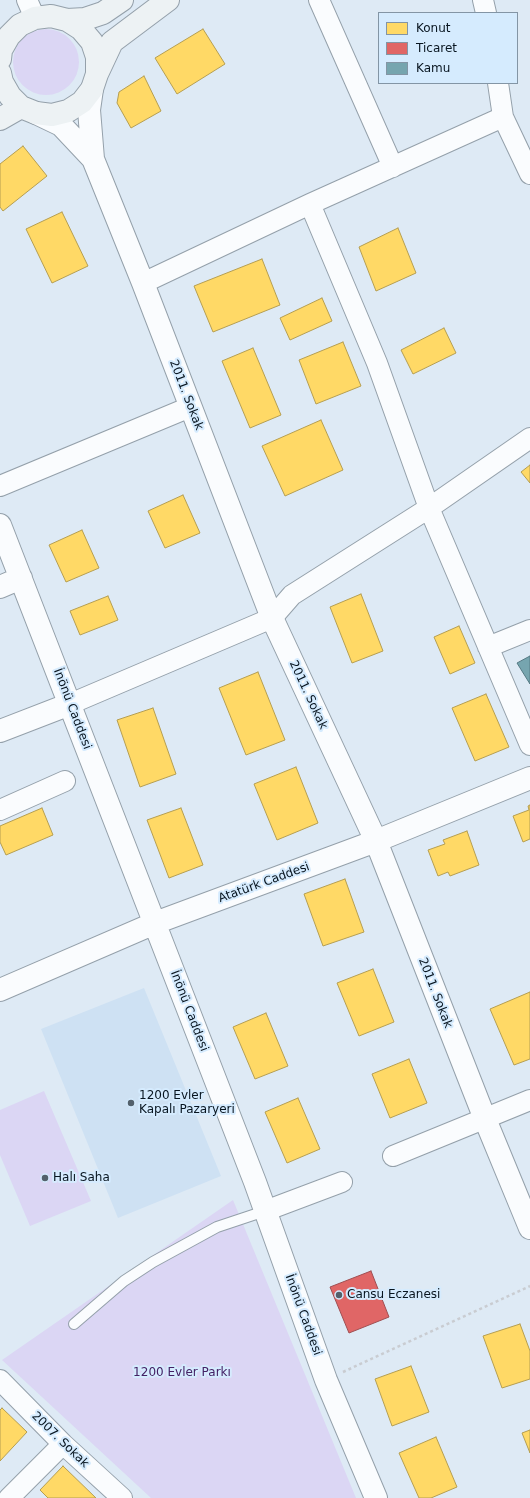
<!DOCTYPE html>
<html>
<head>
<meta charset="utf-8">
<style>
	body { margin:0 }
	#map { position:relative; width:530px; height:1498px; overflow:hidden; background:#deeaf5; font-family:"DejaVu Sans",sans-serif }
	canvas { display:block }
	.legend { position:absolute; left:378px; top:12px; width:140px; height:72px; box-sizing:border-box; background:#d5ebfe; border:1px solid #8395a5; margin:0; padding:5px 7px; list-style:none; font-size:12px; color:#081520 }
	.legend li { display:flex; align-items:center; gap:8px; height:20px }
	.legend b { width:20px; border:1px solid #8395a5 }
</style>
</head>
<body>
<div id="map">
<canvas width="530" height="1498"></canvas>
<ul class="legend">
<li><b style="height:11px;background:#ffd966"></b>Konut</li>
<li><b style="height:11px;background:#e06666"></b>Ticaret</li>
<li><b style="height:11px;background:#76a5af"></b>Kamu</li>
</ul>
</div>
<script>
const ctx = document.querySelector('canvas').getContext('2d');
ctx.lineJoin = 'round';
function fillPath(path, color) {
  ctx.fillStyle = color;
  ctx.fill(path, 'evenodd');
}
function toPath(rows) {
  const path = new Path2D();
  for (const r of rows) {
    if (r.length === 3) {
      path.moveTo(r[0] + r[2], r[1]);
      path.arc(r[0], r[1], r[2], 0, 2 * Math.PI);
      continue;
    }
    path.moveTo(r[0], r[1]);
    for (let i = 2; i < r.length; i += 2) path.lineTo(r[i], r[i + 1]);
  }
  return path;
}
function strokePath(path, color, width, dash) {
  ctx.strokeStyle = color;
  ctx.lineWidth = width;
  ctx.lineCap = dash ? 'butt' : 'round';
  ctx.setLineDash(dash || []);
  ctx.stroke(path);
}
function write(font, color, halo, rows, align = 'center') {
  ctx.font = font + ' "DejaVu Sans",sans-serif';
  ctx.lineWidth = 4;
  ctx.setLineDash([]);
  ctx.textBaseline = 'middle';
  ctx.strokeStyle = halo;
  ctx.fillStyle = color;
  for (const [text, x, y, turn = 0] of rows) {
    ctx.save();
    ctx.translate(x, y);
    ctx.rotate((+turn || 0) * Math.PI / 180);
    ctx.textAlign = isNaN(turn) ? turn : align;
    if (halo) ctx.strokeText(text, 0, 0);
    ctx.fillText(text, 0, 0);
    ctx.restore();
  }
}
fillPath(toPath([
	[144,988,221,1176,118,1218,41,1029]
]), '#cee1f3');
fillPath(toPath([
	[46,62,33],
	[44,1091,91,1201,30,1226,0,1155,0,1110],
	[233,1200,356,1498,151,1498,2,1360]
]), '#dbd6f4');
const homes = toPath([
	[203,29,225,64,177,94,155,58,203,29],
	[144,76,161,111,131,128,117,103,119,92,144,76],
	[23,146,47,176,3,211,0,207,0,164,23,146],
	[62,212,88,266,52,283,26,229,62,212],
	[398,228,416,273,376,291,359,247,398,228],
	[262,259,280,305,213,332,194,286,262,259],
	[322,298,332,321,290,340,280,318,322,298],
	[444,328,456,353,413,374,401,350,444,328],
	[343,342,361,386,316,404,299,360,343,342],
	[253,348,281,415,250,428,222,361,253,348],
	[321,420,343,470,285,496,262,446,321,420],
	[530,465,530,483,521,472,530,465],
	[183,495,200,533,165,548,148,511,183,495],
	[82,530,99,568,66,582,49,545,82,530],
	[361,594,383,651,352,663,330,607,361,594],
	[108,596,118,620,80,635,70,611,108,596],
	[459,626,475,663,450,674,434,637,459,626],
	[258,672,285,740,246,755,219,688,258,672],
	[486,694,509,747,475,761,452,708,486,694],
	[153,708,176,774,140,787,117,720,153,708],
	[296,767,318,823,277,840,254,784,296,767],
	[530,805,530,839,523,842,513,816,529,810,528,806,530,805],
	[42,808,53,835,6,855,0,842,0,826,42,808],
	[181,808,203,865,169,878,147,820,181,808],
	[467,831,479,865,450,876,448,872,438,876,428,850,445,844,443,840,467,831],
	[345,879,364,932,323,946,304,894,345,879],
	[373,969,394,1022,359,1036,337,983,373,969],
	[530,992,530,1059,514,1065,490,1009,530,992],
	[266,1013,288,1066,255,1079,233,1027,266,1013],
	[409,1059,427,1103,390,1118,372,1074,409,1059],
	[298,1098,320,1149,287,1163,265,1112,298,1098],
	[520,1324,530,1351,530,1379,502,1388,483,1336,520,1324],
	[411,1366,429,1412,392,1426,375,1379,411,1366],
	[2,1408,27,1432,0,1461,0,1410,2,1408],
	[530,1430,530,1453,522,1433,530,1430],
	[436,1437,457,1487,431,1498,419,1498,399,1453,436,1437],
	[63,1466,96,1498,48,1498,40,1490,63,1466]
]);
fillPath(homes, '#ffd966');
strokePath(homes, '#b59e51', 1);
const shops = toPath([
	[371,1271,389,1317,349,1333,330,1287,371,1271]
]);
fillPath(shops, '#e06666');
strokePath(shops, '#9f4e51', 1);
const public = toPath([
	[530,656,530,684,517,663,530,656]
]);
fillPath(public, '#76a5af');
strokePath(public, '#557a84', 1);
const service = toPath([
	[74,1324,124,1281,153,1262,217,1227,265,1211]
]);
const minor = toPath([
	[27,0,35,18],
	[319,0,393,167],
	[483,0,486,13],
	[498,83,503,117,530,174],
	[310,204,377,363,429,508,530,745],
	[143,283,310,204,503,117],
	[0,486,190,407],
	[488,647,530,630],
	[70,704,272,618,292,595,429,508,530,438],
	[0,810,65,781],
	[393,1156,530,1100],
	[265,1211,342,1182],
	[0,1380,63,1444,122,1498],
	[9,1498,63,1444]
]);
const tertiary = toPath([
	[92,89,89,110,93,159,143,283,272,618,376,841,485,1119,530,1228],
	[36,113,61,125,93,159],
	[0,525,255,1182,326,1380,376,1498],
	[0,587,21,578],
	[0,731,70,704],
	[0,990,155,923,376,841,530,778]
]);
const secondary = toPath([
	[67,20,85,19,103,13,122,0],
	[0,59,1,50,9,36,20,25,35,18,51,16,67,20,81,29,92,42,97,57,97,74,92,89,82,102,68,111,52,115,36,113,21,107,10,96,2,82,0,73],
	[97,74,112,42,168,0],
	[0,119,21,107]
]);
strokePath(service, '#94a0aa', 12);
strokePath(minor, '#94a0aa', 22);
strokePath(tertiary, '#94a0aa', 24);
strokePath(secondary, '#94a0aa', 24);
strokePath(toPath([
	[343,1372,530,1286]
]), '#c9ccd1', 2.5, [3, 3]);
strokePath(service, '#fafcfe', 10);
strokePath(minor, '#fafcfe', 20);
strokePath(tertiary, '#fafcfe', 22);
strokePath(secondary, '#edf2f4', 22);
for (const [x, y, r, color] of [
	[131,1103,4,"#53606b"],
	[45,1178,4,"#53606b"],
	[339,1295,4,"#53606b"]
]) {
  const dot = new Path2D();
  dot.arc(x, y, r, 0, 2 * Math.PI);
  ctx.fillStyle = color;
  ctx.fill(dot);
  strokePath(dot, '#d5ebfe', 1.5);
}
write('12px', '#081520', '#d5ebfe', [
	["2011. Sokak",186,395,69],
	["2011. Sokak",308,695,65],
	["İnönü Caddesi",72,709,69],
	["Atatürk Caddesi",264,883,-20],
	["2011. Sokak",435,993,69],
	["İnönü Caddesi",189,1011,69],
	["İnönü Caddesi",303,1315,70],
	["2007. Sokak",60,1440,44]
]);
write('12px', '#081520', '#d5ebfe', [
	["1200 Evler",139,1096],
	["Kapalı Pazaryeri",139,1110],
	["Halı Saha",53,1178],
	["Cansu Eczanesi",347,1295]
], 'left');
write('12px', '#442165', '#d5ebfe', [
	["1200 Evler Parkı",182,1373]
]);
</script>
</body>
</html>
